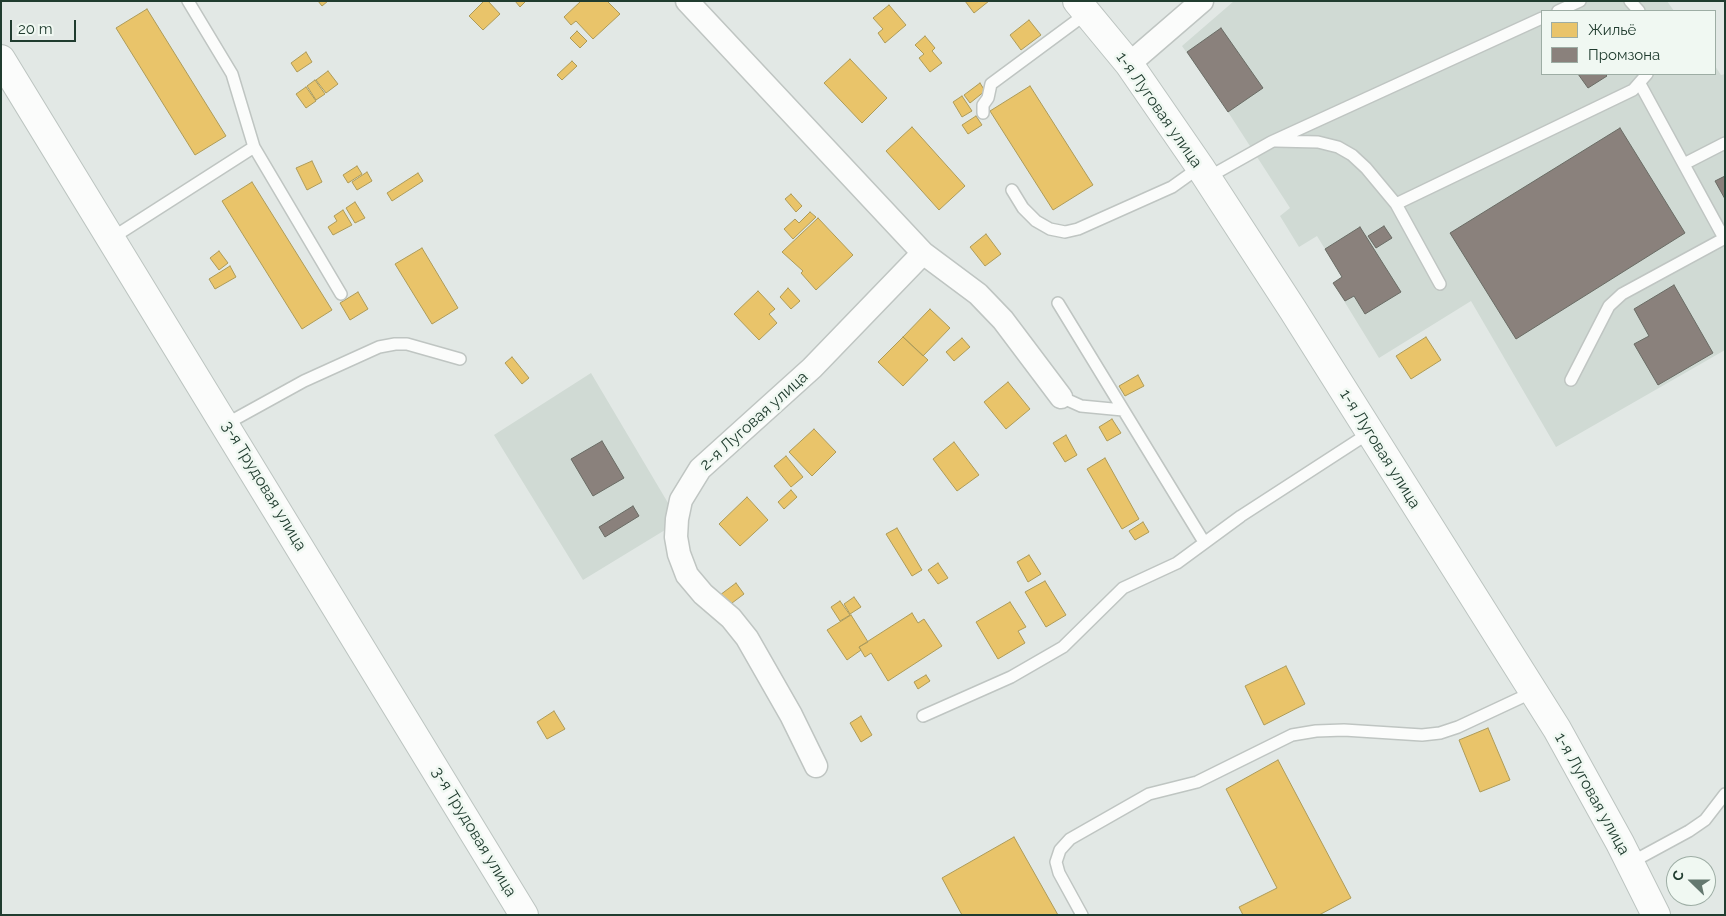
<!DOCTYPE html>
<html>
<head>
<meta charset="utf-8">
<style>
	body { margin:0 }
	#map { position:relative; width:1726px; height:916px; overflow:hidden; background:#e2e8e5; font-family:Raleway,sans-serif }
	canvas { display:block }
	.frame { position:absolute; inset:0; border:2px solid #203c2f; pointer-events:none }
	.legend { position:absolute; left:1541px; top:10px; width:175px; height:65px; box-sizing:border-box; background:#f0f8f2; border:1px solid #9dada4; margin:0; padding:6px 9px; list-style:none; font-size:15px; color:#203c2f }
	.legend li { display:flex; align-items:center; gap:10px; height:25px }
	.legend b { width:25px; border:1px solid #9dada4 }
	.north { position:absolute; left:1666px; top:856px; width:50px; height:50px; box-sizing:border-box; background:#f0f8f2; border:1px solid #9dada4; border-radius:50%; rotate:292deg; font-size:14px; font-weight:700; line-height:20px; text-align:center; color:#203c2f }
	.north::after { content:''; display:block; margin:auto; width:18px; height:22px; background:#64786f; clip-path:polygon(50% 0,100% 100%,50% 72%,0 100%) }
	.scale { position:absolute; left:10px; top:20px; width:66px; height:22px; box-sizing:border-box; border:2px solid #203c2f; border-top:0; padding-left:6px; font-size:15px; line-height:18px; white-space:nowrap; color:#203c2f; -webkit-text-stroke:4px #f0f8f2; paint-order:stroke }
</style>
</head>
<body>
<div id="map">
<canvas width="1726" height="916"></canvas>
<div class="frame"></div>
<ul class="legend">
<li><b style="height:14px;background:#e9c46a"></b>Жильё</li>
<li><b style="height:14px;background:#8a817c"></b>Промзона</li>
</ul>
<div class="north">С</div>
<div class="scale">20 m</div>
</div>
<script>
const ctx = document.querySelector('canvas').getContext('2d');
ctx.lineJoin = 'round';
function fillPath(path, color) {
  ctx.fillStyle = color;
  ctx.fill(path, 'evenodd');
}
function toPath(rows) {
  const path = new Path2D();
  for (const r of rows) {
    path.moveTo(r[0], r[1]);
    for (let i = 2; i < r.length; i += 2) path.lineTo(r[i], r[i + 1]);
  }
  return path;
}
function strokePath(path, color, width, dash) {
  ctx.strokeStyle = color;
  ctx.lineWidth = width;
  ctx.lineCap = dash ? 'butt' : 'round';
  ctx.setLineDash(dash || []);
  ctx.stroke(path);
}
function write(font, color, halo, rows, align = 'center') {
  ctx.font = font + ' Raleway,sans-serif';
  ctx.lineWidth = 5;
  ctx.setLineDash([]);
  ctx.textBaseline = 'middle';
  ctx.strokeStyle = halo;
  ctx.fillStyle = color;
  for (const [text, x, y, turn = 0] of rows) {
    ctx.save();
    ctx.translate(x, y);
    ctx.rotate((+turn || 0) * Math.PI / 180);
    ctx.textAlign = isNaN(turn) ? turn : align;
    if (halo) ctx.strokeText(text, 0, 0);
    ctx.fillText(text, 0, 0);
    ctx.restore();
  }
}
fillPath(toPath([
	[1234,1,1667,1,1674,11,1542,11,1542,74,1715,74,1715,66,1721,75,1725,74,1725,350,1556,447,1471,301,1379,358,1333,283,1342,277,1325,249,1317,236,1299,247,1280,216,1290,208,1228,112,1182,46],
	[591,373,671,508,665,530,583,580,494,435]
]), '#d0dad4');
const homes = toPath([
	[318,1,328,1,322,6,318,1],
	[484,1,488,1,500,14,483,30,469,16,484,1],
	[515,1,526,1,520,7,515,1],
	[581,1,607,1,620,14,593,39,576,21,571,25,564,17,581,1],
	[965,1,989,1,974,13,965,1],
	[889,5,906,25,885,43,878,33,883,29,873,18,889,5],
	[147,9,226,136,195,155,116,28,147,9],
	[1029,20,1041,35,1021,50,1010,35,1029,20],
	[577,31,587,41,580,48,570,38,577,31],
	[925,36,935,48,932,51,942,63,930,72,919,58,924,54,915,45,925,36],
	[306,52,312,62,297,72,291,63,306,52],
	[850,59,887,98,862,123,824,83,850,59],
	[572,61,577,66,562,80,557,75,572,61],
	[328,71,338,84,326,93,316,80,328,71],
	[315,80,325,94,316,100,307,86,315,80],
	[980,83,985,91,970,103,964,95,980,83],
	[1030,86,1093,185,1053,210,990,111,1030,86],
	[306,87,316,101,306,108,296,94,306,87],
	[962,96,972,111,962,117,953,102,962,96],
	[976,116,982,125,968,134,962,125,976,116],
	[912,127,965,186,939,210,886,151,912,127],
	[312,161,322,182,307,190,296,168,312,161],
	[357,166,362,174,348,183,343,175,357,166],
	[367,172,372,181,357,190,352,182,367,172],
	[418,173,423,181,392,201,387,193,418,173],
	[252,182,332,310,302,329,222,201,252,182],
	[791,194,802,206,796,212,785,199,791,194],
	[355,202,365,218,355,223,346,208,355,202],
	[343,210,352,225,333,235,328,227,337,221,334,216,343,210],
	[810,212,816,217,793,239,784,229,795,219,799,223,810,212],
	[818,218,853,255,816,290,801,273,803,271,782,252,818,218],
	[986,234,1001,254,985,266,970,247,986,234],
	[422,248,458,308,432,324,395,264,422,248],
	[219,251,228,263,219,270,210,258,219,251],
	[230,266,236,277,215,289,209,279,230,266],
	[788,288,800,301,791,309,780,297,788,288],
	[758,291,775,309,769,314,777,323,759,340,734,314,758,291],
	[358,292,368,309,350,320,340,303,358,292],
	[930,309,950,328,923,356,903,337,930,309],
	[903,337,928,360,903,386,878,362,903,337],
	[1426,337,1441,360,1411,379,1396,356,1426,337],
	[962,338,970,347,954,361,946,352,962,338],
	[512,357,529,378,522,384,505,363,512,357],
	[1138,375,1144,386,1125,396,1119,386,1138,375],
	[1008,382,1030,409,1006,429,984,402,1008,382],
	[1112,419,1121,433,1107,441,1099,427,1112,419],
	[814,429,836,452,812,476,789,452,814,429],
	[1066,435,1077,455,1065,462,1053,443,1066,435],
	[954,442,979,475,957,491,933,459,954,442],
	[786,456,803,477,791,487,774,466,786,456],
	[1105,458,1139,519,1122,529,1087,469,1105,458],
	[791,490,797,497,784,509,778,502,791,490],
	[747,497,768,520,740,546,719,524,747,497],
	[1143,522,1149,532,1135,540,1129,531,1143,522],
	[897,528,922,570,912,576,886,534,897,528],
	[1029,555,1041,574,1028,582,1017,562,1029,555],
	[938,563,948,578,938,584,928,570,938,563],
	[1045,581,1066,615,1046,627,1025,592,1045,581],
	[736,583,744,594,728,606,720,595,736,583],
	[854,597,861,607,850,614,844,604,854,597],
	[840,601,850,615,840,621,831,607,840,601],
	[1010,602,1026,627,1018,631,1025,643,998,659,976,622,1010,602],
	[912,613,918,623,924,619,942,646,888,681,871,653,865,657,859,647,912,613],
	[851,615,868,642,859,647,861,650,847,660,827,630,851,615],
	[1286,666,1305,704,1264,725,1245,686,1286,666],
	[926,675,930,681,918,689,914,682,926,675],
	[554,711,565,729,547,739,537,722,554,711],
	[861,716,872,735,861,742,850,723,861,716],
	[1488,728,1510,780,1480,792,1459,740,1488,728],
	[1278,760,1351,898,1319,915,1243,915,1239,907,1277,888,1226,789,1278,760],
	[1014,837,1058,915,962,915,942,878,1014,837]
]);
fillPath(homes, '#e9c46a');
strokePath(homes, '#ad9b58', 1);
const industry = toPath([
	[1221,28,1263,88,1228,112,1187,52,1221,28],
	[1578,74,1605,74,1607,76,1588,88,1578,74],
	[1620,128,1685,233,1516,339,1450,233,1620,128],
	[1725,176,1725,199,1715,181,1725,176],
	[1384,226,1392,238,1376,248,1368,236,1384,226],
	[1360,227,1401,292,1365,314,1354,296,1345,301,1333,283,1342,277,1325,249,1360,227],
	[1674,285,1713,353,1658,385,1634,344,1649,336,1634,309,1674,285],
	[602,441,624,478,593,496,571,459,602,441],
	[633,506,639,516,605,537,599,527,633,506]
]);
fillPath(industry, '#8a817c');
strokePath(industry, '#6a6c65', 1);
const lane = toPath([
	[188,1,232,74,254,147,341,294],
	[1630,1,1639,11],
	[1558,11,1580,1],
	[1640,84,1724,238],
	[983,113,983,105,988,98,991,84,1087,13],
	[1276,141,1318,142,1338,147,1352,155,1366,168,1396,204,1440,284],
	[1684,164,1725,143],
	[1207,178,1271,142,1542,18],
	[1012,190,1023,208,1036,221,1050,229,1065,232,1078,229,1172,187,1200,167],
	[1396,204,1633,90,1647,74],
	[112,238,254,147],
	[1058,303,1204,542],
	[1571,380,1609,306,1622,294,1725,238],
	[1061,397,1081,406,1123,410],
	[226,424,304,381,379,347,395,344,407,344,460,359],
	[923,716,1011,677,1063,647,1123,588,1177,563,1241,516,1369,433],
	[1630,863,1689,831,1705,820,1725,794],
	[1082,915,1059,873,1056,862,1060,850,1070,839,1149,794,1197,782,1292,735,1316,731,1344,730,1422,735,1440,733,1458,727,1533,692]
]);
const street = toPath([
	[687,1,923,253,978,294,1003,320,1061,397],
	[1129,64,1202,1],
	[816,766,791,715,747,638,731,618,703,594,687,575,679,554,676,537,677,519,681,500,700,469,812,368,923,253]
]);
const secondary = toPath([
	[1077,1,1129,64,1200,167,1293,310,1557,729,1620,843,1656,915],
	[1,59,524,915]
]);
strokePath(lane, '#bfc5c2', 14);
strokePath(street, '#bfc5c2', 25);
strokePath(secondary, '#bcc4c0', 30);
strokePath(lane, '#fbfcfb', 11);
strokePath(street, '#fbfcfb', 22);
strokePath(secondary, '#fbfcfb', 28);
write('16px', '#203c2f', '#f0f8f2', [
	["1-я Луговая улица",1159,110,55],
	["2-я Луговая улица",754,421,-42],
	["1-я Луговая улица",1380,449,58],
	["3-я Трудовая улица",264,486,59],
	["1-я Луговая улица",1592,794,61],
	["3-я Трудовая улица",474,832,59]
]);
</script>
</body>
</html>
